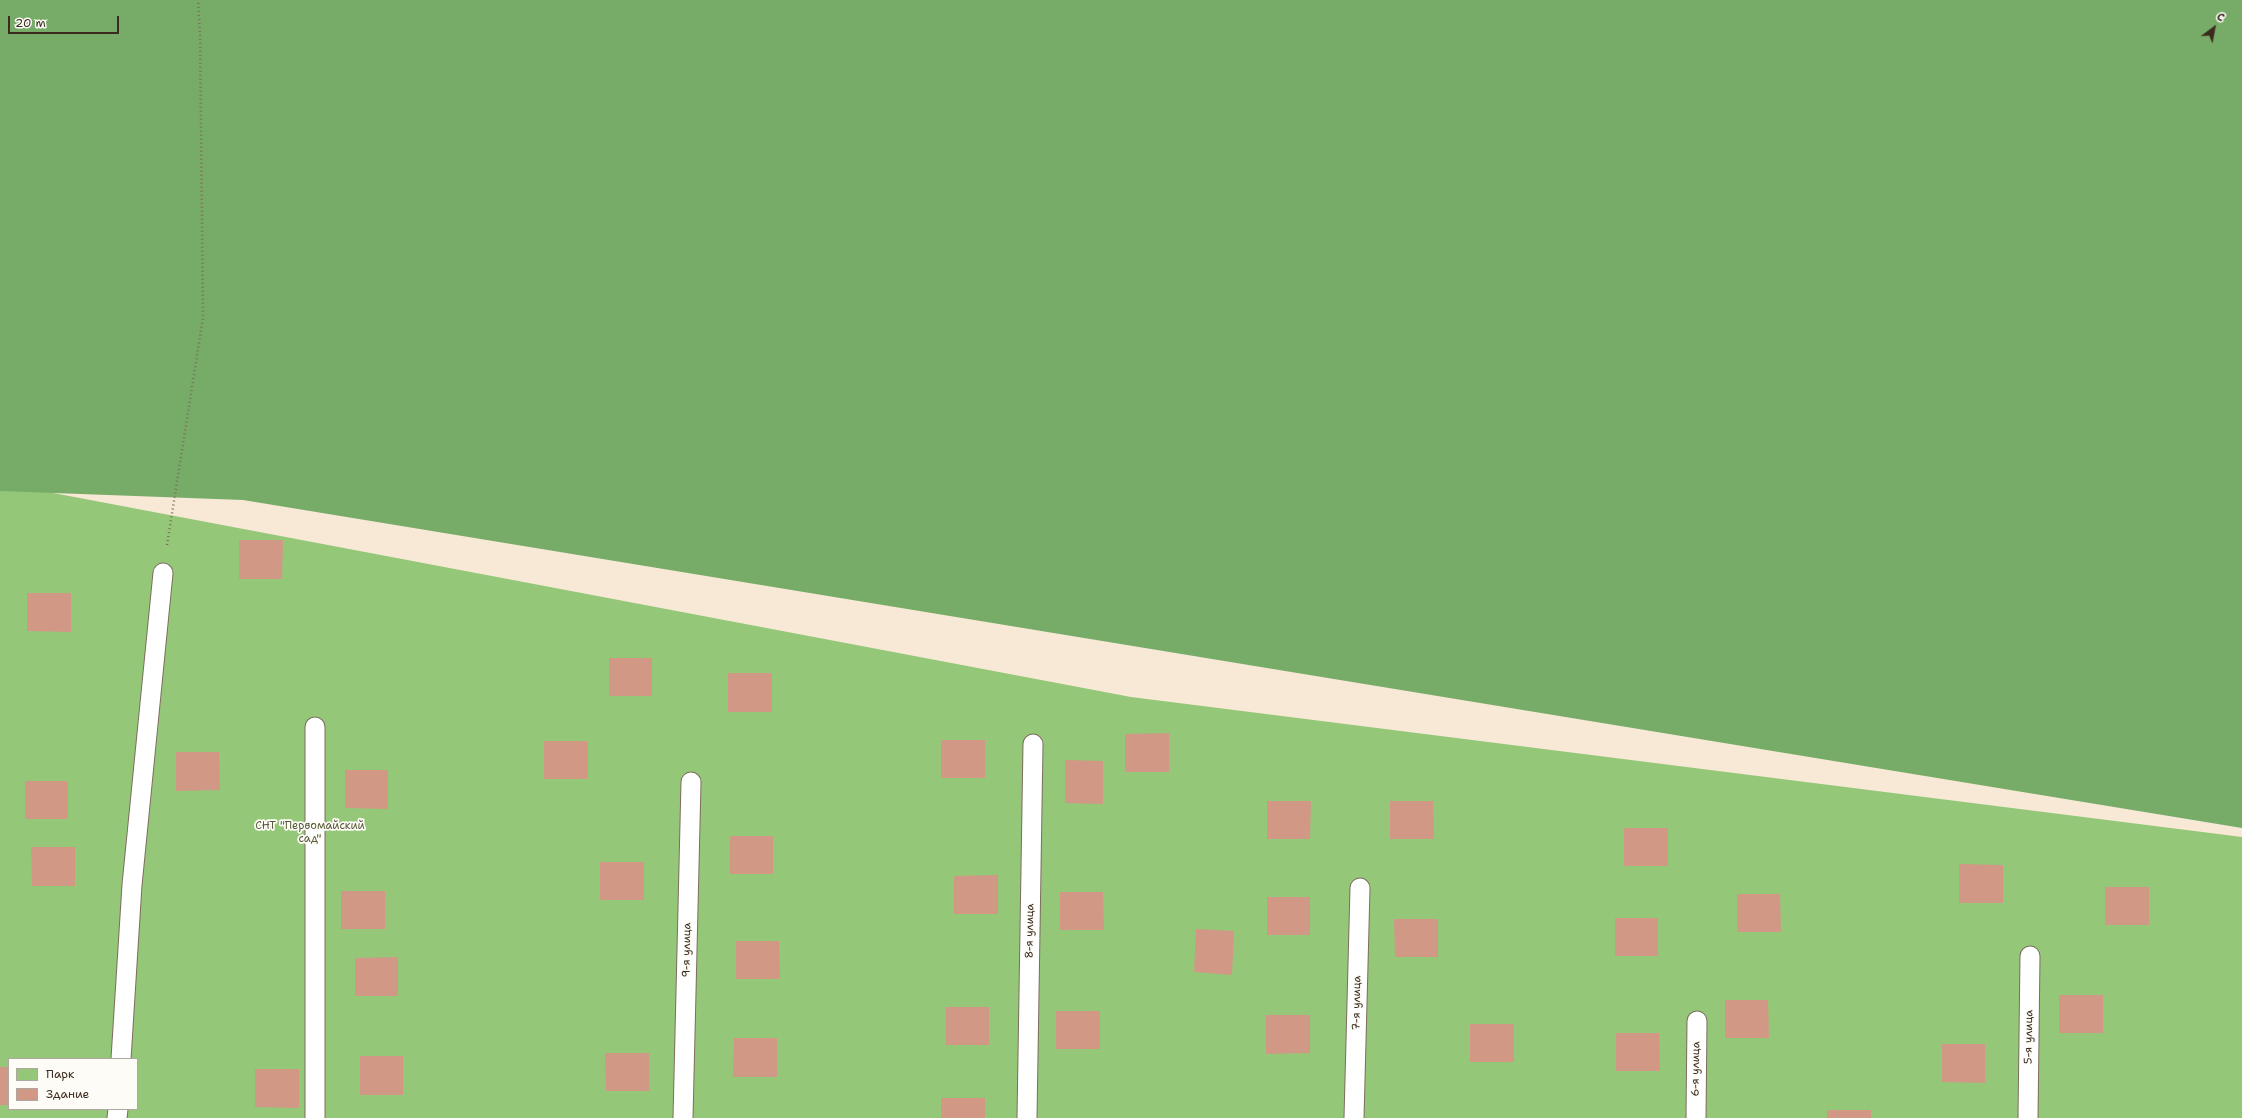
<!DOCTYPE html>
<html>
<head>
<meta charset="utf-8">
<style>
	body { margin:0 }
	#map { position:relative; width:2242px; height:1118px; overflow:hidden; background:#f7e9d6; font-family:"Shantell Sans",sans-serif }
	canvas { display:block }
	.legend { position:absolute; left:8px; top:1058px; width:130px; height:52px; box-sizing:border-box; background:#fdfcf7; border:1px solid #afa8a0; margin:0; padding:5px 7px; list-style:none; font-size:12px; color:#3b2a1e }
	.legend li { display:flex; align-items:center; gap:8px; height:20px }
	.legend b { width:20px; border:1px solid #afa8a0 }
	.north { position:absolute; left:2194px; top:8px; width:40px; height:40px; -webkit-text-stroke:3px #fdfcf7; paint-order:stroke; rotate:32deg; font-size:11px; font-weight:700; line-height:16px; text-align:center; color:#3b2a1e }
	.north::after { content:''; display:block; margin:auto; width:14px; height:18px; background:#3b2a1e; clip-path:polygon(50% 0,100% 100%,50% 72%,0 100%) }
	.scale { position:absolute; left:8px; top:16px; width:111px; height:18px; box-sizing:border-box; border:2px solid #3b2a1e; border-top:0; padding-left:5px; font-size:12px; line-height:14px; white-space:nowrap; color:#3b2a1e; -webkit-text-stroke:3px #fdfcf7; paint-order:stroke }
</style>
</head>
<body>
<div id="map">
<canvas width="2242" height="1118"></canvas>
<ul class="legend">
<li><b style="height:11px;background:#94c778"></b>Парк</li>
<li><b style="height:11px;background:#d19985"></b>Здание</li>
</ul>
<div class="north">С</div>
<div class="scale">20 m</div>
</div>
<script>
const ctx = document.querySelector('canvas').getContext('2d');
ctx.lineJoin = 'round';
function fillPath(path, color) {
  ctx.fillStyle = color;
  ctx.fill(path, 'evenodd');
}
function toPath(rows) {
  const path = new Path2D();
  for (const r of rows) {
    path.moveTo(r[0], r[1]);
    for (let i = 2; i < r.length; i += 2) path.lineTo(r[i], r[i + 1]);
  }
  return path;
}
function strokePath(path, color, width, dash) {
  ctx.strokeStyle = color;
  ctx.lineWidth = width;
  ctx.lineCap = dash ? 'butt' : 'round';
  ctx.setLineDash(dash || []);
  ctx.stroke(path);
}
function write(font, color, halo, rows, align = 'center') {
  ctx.font = font + ' "Shantell Sans",sans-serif';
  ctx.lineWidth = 3.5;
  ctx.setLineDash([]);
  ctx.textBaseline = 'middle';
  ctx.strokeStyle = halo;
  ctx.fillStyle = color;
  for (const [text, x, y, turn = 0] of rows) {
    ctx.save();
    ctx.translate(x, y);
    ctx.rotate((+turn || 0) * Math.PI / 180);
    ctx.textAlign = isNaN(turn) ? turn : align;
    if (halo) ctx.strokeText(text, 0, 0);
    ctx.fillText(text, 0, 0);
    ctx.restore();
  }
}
fillPath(toPath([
	[0,486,48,492,1131,697,2242,837,2242,1118,0,1118],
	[9,1059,137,1059,137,1109,9,1109]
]), '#94c778');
fillPath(toPath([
	[0,0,2242,0,2242,828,243,500,0,491]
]), '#77ac68');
fillPath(toPath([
	[239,540,283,540,282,579,239,579],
	[27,593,71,593,71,632,27,631],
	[609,658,652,658,652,696,609,696],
	[728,673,772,673,772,712,728,712],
	[1169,733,1169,772,1125,772,1125,734],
	[941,740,985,740,985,778,941,778],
	[544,741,588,741,588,779,544,779],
	[176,752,219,752,220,790,176,791],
	[1065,760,1103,761,1103,804,1065,803],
	[345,770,388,770,388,809,345,808],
	[25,781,68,781,68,819,25,819],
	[1267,801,1311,801,1310,839,1267,839],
	[1390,801,1433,801,1434,839,1390,839],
	[1624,828,1668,828,1668,866,1624,866],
	[730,836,773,836,773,874,730,874],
	[31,847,75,847,75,886,32,886],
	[600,862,644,862,644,900,600,900],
	[1959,864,2003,865,2003,903,1959,903],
	[998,875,998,914,954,914,954,876],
	[2105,887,2149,887,2149,925,2105,925],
	[341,891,385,891,385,929,341,929],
	[1060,892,1103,892,1104,930,1060,930],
	[1737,894,1780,894,1781,932,1737,932],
	[1267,897,1310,897,1310,935,1267,935],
	[1615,918,1658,918,1658,956,1615,956],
	[1394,919,1438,919,1438,957,1395,957],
	[1196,929,1234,931,1232,975,1194,972],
	[736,941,779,941,780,979,736,979],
	[398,957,398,996,355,996,355,958],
	[2059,995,2103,995,2103,1033,2059,1033],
	[1725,1000,1768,1000,1769,1038,1725,1038],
	[946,1007,989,1007,989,1045,946,1045],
	[1056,1011,1100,1011,1100,1049,1056,1049],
	[1266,1015,1310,1015,1310,1053,1266,1054],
	[1470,1024,1514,1024,1514,1062,1470,1062],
	[1616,1033,1659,1033,1660,1071,1616,1071],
	[734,1038,777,1038,777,1077,733,1077],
	[1942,1044,1985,1044,1985,1083,1942,1082],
	[605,1053,649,1053,649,1091,606,1091],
	[360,1056,403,1056,403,1095,360,1095],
	[0,1067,9,1067,9,1105,0,1105],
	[255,1069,299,1069,299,1108,255,1107],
	[941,1098,985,1098,985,1118,941,1118],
	[1827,1110,1871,1110,1871,1118,1827,1118]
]), '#d19985');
const service = toPath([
	[121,1059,132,885,163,573],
	[117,1118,118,1109],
	[315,1118,315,727],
	[683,1118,691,782],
	[1027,1118,1033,744],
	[1354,1118,1360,888],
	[1696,1118,1697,1021],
	[2028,1118,2030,956]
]);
strokePath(service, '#7d6d5e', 21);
strokePath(toPath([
	[167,545,203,318,200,32,198,0]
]), '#7d6d5e', 2.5, [1, 3]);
strokePath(service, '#fff', 19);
write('11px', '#565939', '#fdfcf7', [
	["СНТ \"Первомайский",310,826],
	["сад\"",310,839]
]);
write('11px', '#3b2a1e', '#fdfcf7', [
	["8-я улица",1030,931,-89],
	["9-я улица",687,950,-89],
	["7-я улица",1357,1003,-89],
	["5-я улица",2029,1037,-89],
	["6-я улица",1696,1069,-89]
]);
</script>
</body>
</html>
